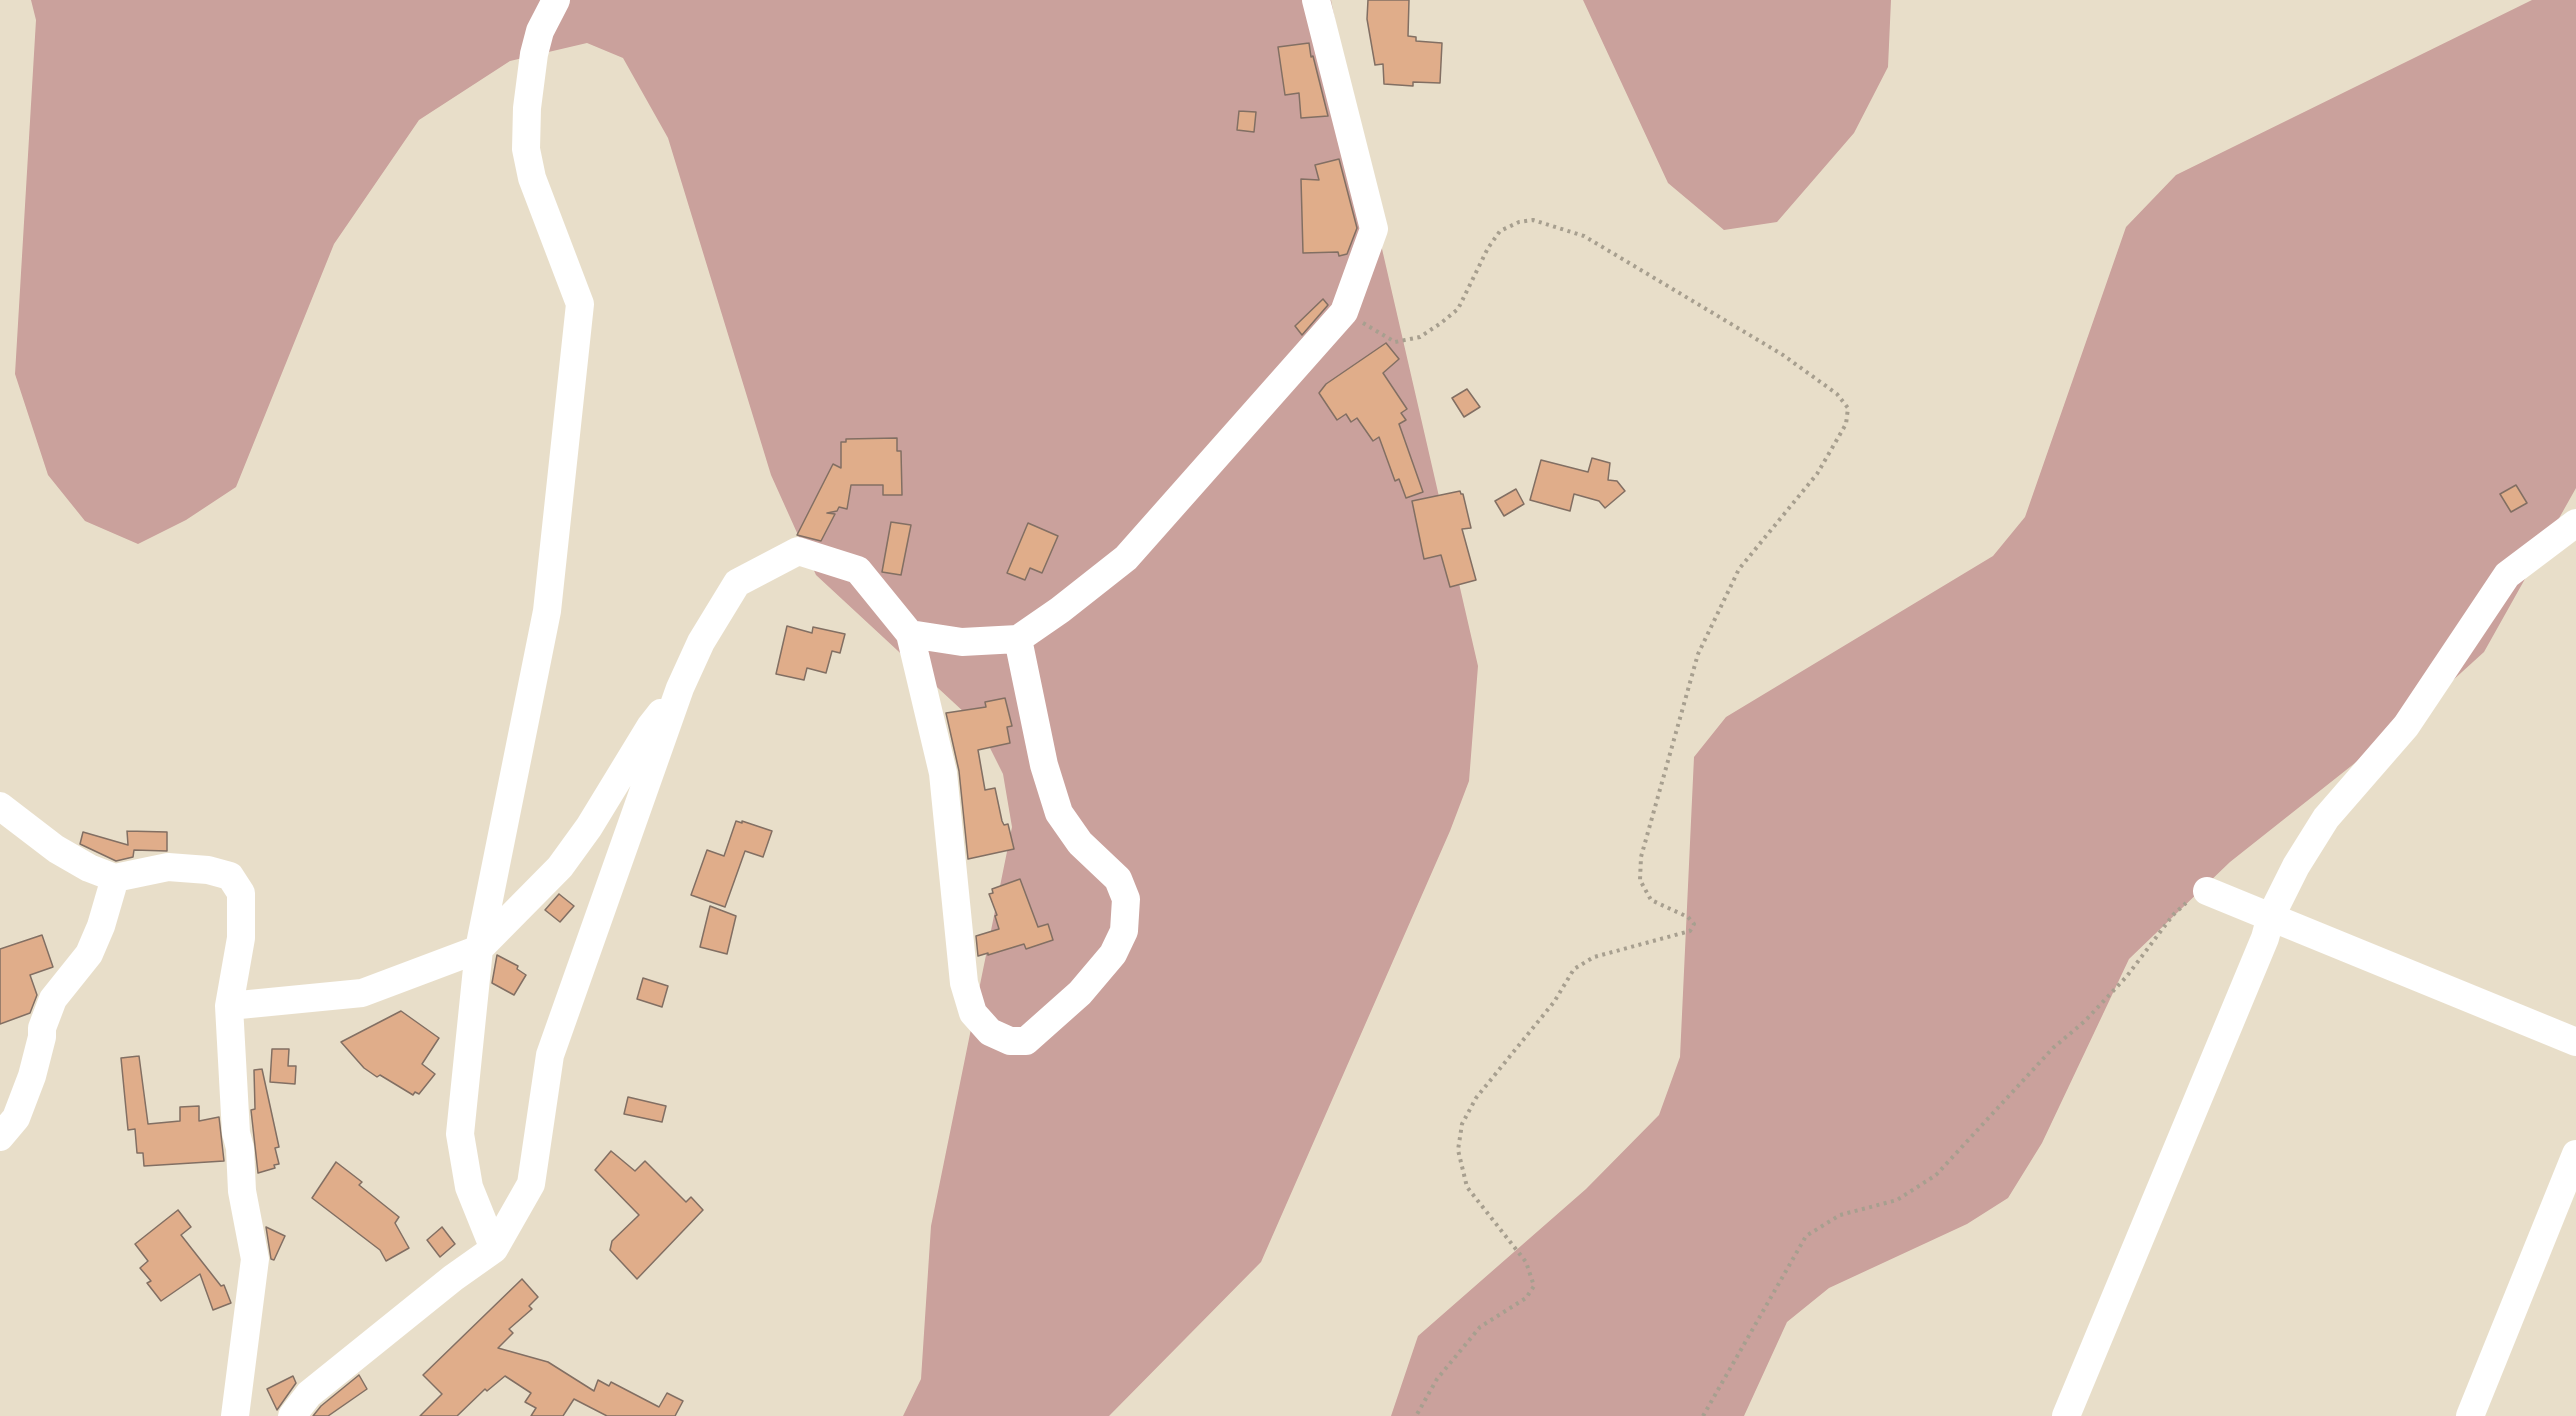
<!DOCTYPE html>
<html>
<head>
<meta charset="utf-8">
<style>
	body { margin:0 }
	canvas { display:block; background:#e8dec9 }
</style>
</head>
<body>
<canvas width="2576" height="1416"></canvas>
<script>
const ctx = document.querySelector('canvas').getContext('2d');
ctx.lineJoin = 'round';
function fillPath(path, color) {
  ctx.fillStyle = color;
  ctx.fill(path, 'evenodd');
}
function toPath(rows) {
  const path = new Path2D();
  for (const r of rows) {
    path.moveTo(r[0], r[1]);
    for (let i = 2; i < r.length; i += 2) path.lineTo(r[i], r[i + 1]);
  }
  return path;
}
function strokePath(path, color, width, dash) {
  ctx.strokeStyle = color;
  ctx.lineWidth = width;
  ctx.lineCap = dash ? 'butt' : 'round';
  ctx.setLineDash(dash || []);
  ctx.stroke(path);
}
fillPath(toPath([
	[31,0,1331,0,1365,175,1478,666,1469,781,1450,831,1261,1262,1109,1416,903,1416,921,1379,931,1226,1012,827,1003,774,979,726,816,575,771,475,668,138,623,58,587,43,510,61,419,120,334,244,236,487,186,520,138,544,85,521,48,475,15,374,36,20],
	[1583,0,1891,0,1888,67,1854,133,1777,222,1724,230,1668,183],
	[2532,0,2576,0,2576,488,2484,652,2408,721,2230,862,2129,959,2042,1143,2008,1198,1967,1224,1829,1288,1787,1322,1744,1416,1391,1416,1418,1336,1586,1189,1659,1115,1680,1057,1694,757,1726,717,1993,556,2025,517,2126,227,2176,175]
]), '#caa19c');
const building = toPath([
	[1368,0,1409,0,1408,36,1416,37,1416,41,1442,43,1440,83,1413,82,1413,86,1384,84,1383,64,1375,65,1367,19,1368,0],
	[1309,43,1311,57,1313,56,1328,116,1301,118,1299,93,1285,95,1278,47,1309,43],
	[1239,111,1256,112,1254,132,1237,130,1239,111],
	[1339,159,1357,228,1347,254,1339,256,1338,252,1303,253,1301,179,1319,180,1315,165,1339,159],
	[1323,299,1328,305,1302,335,1295,326,1323,299],
	[1386,343,1399,359,1383,373,1407,409,1401,413,1406,420,1399,424,1423,492,1406,498,1399,479,1395,481,1379,437,1373,441,1357,418,1351,422,1346,414,1337,420,1319,393,1326,384,1386,343],
	[1467,389,1480,407,1464,417,1452,398,1467,389],
	[897,438,897,451,901,451,902,495,883,495,883,485,851,485,847,509,839,507,837,511,827,513,835,514,821,541,797,535,833,464,841,468,841,442,846,442,846,439,897,438],
	[1592,458,1610,463,1608,480,1617,481,1625,491,1605,508,1599,501,1574,494,1570,511,1530,500,1541,460,1588,472,1592,458],
	[2516,485,2527,503,2511,512,2500,494,2516,485],
	[1516,489,1524,504,1504,516,1495,501,1516,489],
	[1460,491,1461,494,1463,494,1471,528,1462,529,1476,580,1450,587,1441,555,1424,559,1412,501,1460,491],
	[891,522,911,525,901,575,882,572,891,522],
	[1028,523,1058,536,1042,573,1030,568,1025,580,1007,573,1028,523],
	[787,626,812,633,813,627,845,634,840,653,832,651,826,673,807,668,804,680,776,674,787,626],
	[1005,698,1012,726,1007,727,1010,743,978,750,985,790,995,788,1002,821,1004,825,1008,824,1014,849,968,859,959,771,946,713,986,707,985,702,1005,698],
	[736,821,742,823,742,821,772,831,763,857,745,851,725,907,691,895,707,850,724,856,736,821],
	[127,831,167,832,167,851,134,850,133,857,116,861,80,844,83,832,128,845,127,831],
	[1020,879,1038,927,1048,924,1053,940,1026,949,1024,944,988,955,988,953,978,956,976,936,999,929,995,916,997,915,989,894,993,893,992,889,1020,879],
	[559,894,574,906,560,922,545,910,559,894],
	[710,906,736,916,727,954,700,947,710,906],
	[42,935,53,967,30,975,37,995,30,1013,0,1024,0,949,42,935],
	[497,955,518,966,517,969,526,975,514,995,492,983,497,955],
	[643,978,668,986,662,1007,637,999,643,978],
	[401,1011,439,1038,422,1064,435,1074,419,1094,415,1092,413,1095,380,1075,377,1077,364,1068,341,1042,401,1011],
	[272,1049,289,1049,288,1066,296,1066,295,1084,270,1082,272,1049],
	[139,1056,148,1124,180,1121,180,1107,199,1106,199,1121,219,1117,224,1161,144,1166,143,1153,137,1153,135,1129,128,1130,121,1058,139,1056],
	[262,1069,279,1147,275,1148,279,1164,274,1165,275,1168,258,1173,251,1110,255,1109,254,1070,262,1069],
	[628,1097,666,1106,662,1122,624,1114,628,1097],
	[611,1151,635,1171,645,1161,686,1202,691,1197,703,1210,637,1279,610,1250,612,1241,639,1215,595,1170,611,1151],
	[336,1162,362,1182,359,1185,399,1217,395,1223,409,1248,386,1261,380,1250,312,1198,336,1162],
	[178,1210,191,1227,181,1235,221,1286,224,1285,231,1303,213,1310,200,1274,161,1301,147,1283,151,1281,140,1268,148,1261,135,1244,178,1210],
	[266,1227,285,1236,274,1260,271,1259,266,1227],
	[442,1227,455,1244,440,1257,427,1240,442,1227],
	[522,1279,538,1297,529,1306,532,1309,509,1329,513,1333,498,1348,548,1362,594,1391,598,1380,609,1386,611,1382,659,1407,667,1393,683,1401,675,1416,607,1416,574,1399,563,1416,531,1416,536,1408,525,1402,531,1393,505,1376,487,1391,485,1389,457,1416,420,1416,442,1394,423,1375,522,1279],
	[359,1375,367,1389,328,1416,313,1416,321,1406,359,1375],
	[293,1376,296,1383,277,1410,267,1389,293,1376]
]);
fillPath(building, '#e0ad8a');
strokePath(building, '#826f63', 1.5);
strokePath(toPath([
	[1363,323,1395,342,1420,337,1441,323,1458,309,1488,248,1500,231,1519,222,1533,220,1584,236,1783,355,1837,394,1848,408,1846,424,1817,474,1739,569,1698,654,1641,857,1640,880,1651,900,1688,917,1694,924,1690,931,1594,957,1574,969,1554,1002,1476,1098,1462,1124,1458,1150,1467,1187,1526,1262,1534,1286,1526,1298,1480,1327,1437,1379,1416,1416],
	[1703,1416,1806,1236,1840,1215,1897,1200,1936,1175,2053,1048,2085,1021,2127,976,2173,915,2186,903]
]), '#a79f8f', 4, [3, 4.5]);
strokePath(toPath([
	[910,634,943,773,964,983,973,1013,990,1032,1010,1041,1026,1041,1080,993,1113,954,1124,931,1126,899,1118,879,1080,843,1059,813,1044,765,1018,639],
	[0,806,56,849,89,868,115,878,168,867,208,870,230,876,241,893,241,938,229,1006,236,1133,240,1148,242,1191,255,1259,235,1416],
	[2207,891,2576,1042],
	[229,1006,362,993,479,949,560,867,589,827,650,727,661,713],
	[0,1137,16,1118,32,1076,42,1037,42,1028,53,999,89,954,101,926,115,878],
	[494,1249,469,1187,460,1134,479,949,547,611,580,304,532,178,526,149,527,108,534,54,540,31,556,0],
	[292,1416,309,1394,453,1278,494,1249,531,1184,550,1055,680,688,701,642,737,583,798,551,858,570,910,634,962,642,1018,639,1060,610,1126,558,1344,312,1374,229,1316,0],
	[2066,1416,2265,938,2271,916,2296,866,2326,818,2406,726,2507,575,2576,523],
	[2470,1416,2576,1154]
]), '#fff', 28);
</script>
</body>
</html>
